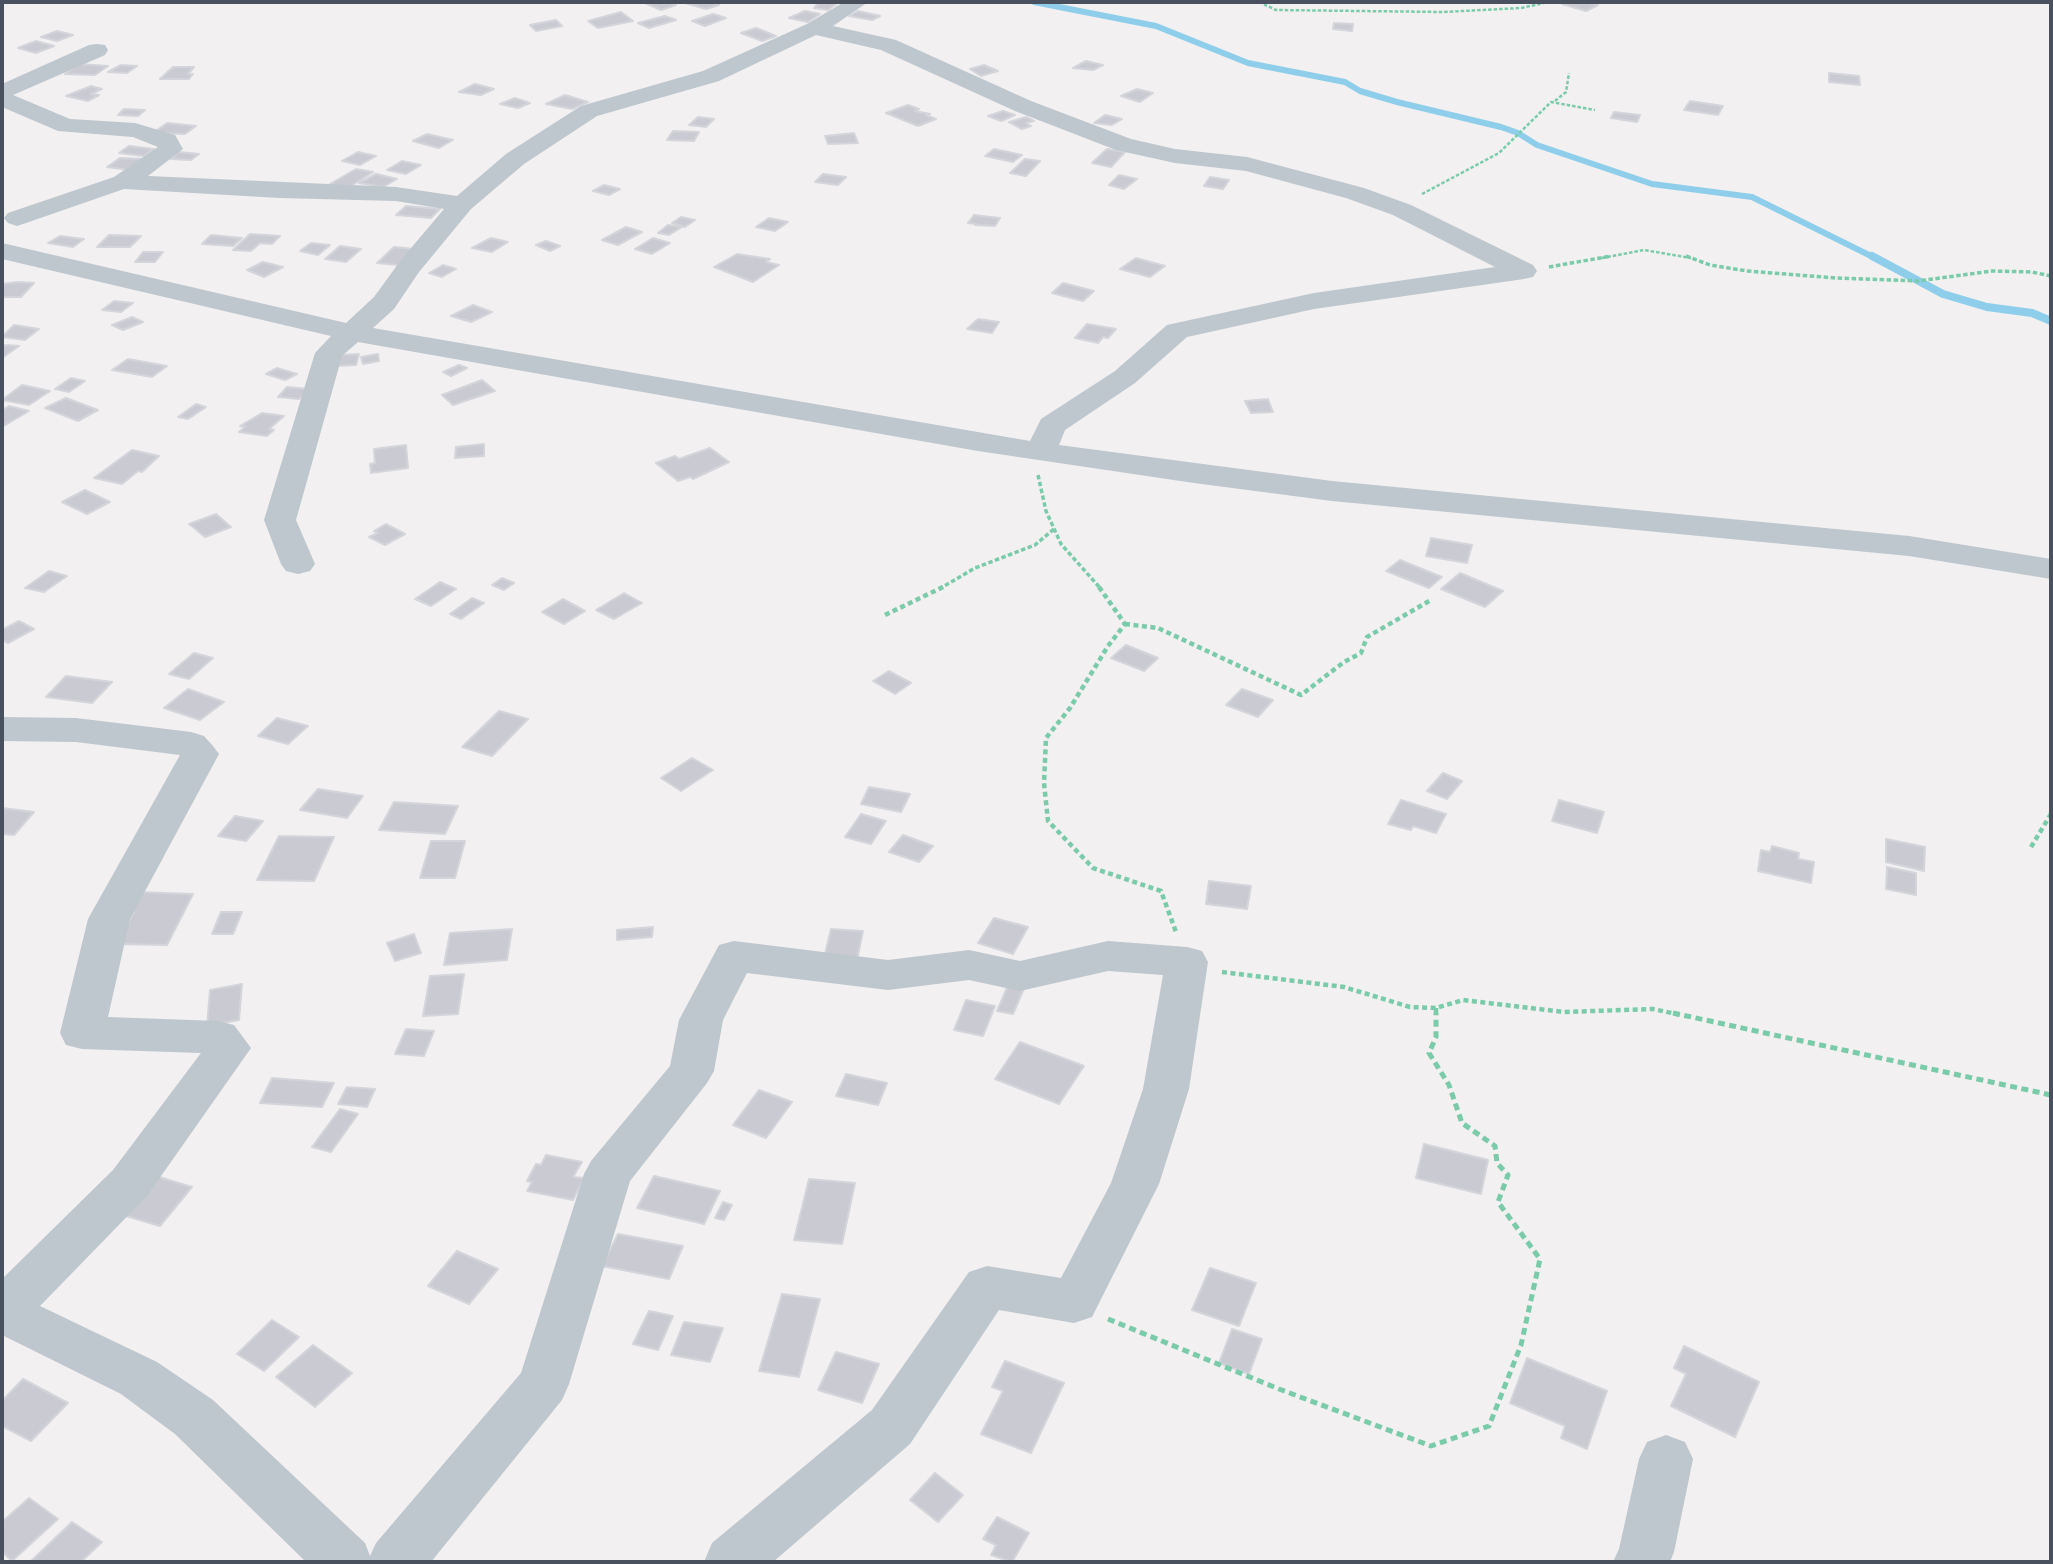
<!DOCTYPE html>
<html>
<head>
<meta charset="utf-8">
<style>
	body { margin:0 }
	#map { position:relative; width:2053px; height:1564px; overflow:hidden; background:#f2f0f0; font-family:Jost,sans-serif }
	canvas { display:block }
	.frame { position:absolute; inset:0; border:4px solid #48515d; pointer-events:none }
</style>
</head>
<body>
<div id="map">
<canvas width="2053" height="1564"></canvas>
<div class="frame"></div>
</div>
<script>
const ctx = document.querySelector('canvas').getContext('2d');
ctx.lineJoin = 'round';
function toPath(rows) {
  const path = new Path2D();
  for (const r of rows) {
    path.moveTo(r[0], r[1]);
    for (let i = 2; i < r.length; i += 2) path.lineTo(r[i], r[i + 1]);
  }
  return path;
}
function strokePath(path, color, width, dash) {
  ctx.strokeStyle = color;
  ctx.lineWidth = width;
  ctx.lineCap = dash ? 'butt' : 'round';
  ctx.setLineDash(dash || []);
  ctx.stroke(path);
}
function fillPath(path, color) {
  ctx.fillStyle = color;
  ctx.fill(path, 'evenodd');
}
strokePath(toPath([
	[1034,2,1156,26,1248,63,1345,82,1360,91,1397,102,1501,127,1518,133,1537,145,1652,184,1752,197,1875,258]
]), '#8eceea', 6);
strokePath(toPath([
	[1872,256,1943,294,1987,307,2032,313,2051,321]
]), '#8eceea', 8);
const building = toPath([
	[667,2,676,5,661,10,645,3,667,2],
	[710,2,719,5,706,9,685,3,710,2],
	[819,2,839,2,828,10,814,8,819,2],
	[1567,2,1585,2,1598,5,1586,11,1562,4,1567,2],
	[805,11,820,14,808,22,789,18,805,11],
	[858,11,880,16,872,20,849,16,858,11],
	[621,12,633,21,598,28,588,21,621,12],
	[713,14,726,18,705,26,692,21,713,14],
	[665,16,676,20,649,28,638,23,665,16],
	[556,20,562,26,536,31,530,25,556,20],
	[1334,23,1353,24,1352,31,1333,29,1334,23],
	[756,28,776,36,762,41,741,33,756,28],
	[57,31,73,35,57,41,41,37,57,31],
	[36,41,54,46,36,53,18,48,36,41],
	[1086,61,1103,65,1093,70,1073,68,1086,61],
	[80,64,108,66,95,75,65,74,80,64],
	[121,65,137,66,127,73,108,72,121,65],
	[984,65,998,71,981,76,970,69,984,65],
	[173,67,194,67,188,74,193,74,189,79,160,79,173,67],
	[1829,73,1859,76,1860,85,1829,82,1829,73],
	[475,84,494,89,481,95,459,92,475,84],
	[91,86,102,89,91,94,99,95,88,101,66,96,91,86],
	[1137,89,1153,93,1140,102,1121,96,1137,89],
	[565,95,588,102,572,109,546,104,565,95],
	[515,98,530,103,518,108,500,104,515,98],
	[1690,101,1723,106,1718,115,1684,110,1690,101],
	[908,105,919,109,915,111,930,114,926,115,936,119,918,126,886,113,908,105],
	[124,109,145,110,138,116,118,115,124,109],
	[1003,111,1015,115,1001,121,988,116,1003,111],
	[1614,112,1640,115,1637,122,1611,118,1614,112],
	[1105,115,1122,119,1112,125,1094,123,1105,115],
	[698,117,714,119,706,127,689,125,698,117],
	[1026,117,1034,121,1026,123,1031,126,1022,129,1009,122,1026,117],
	[167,123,196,126,185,134,153,133,167,123],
	[673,131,699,132,694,141,667,140,673,131],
	[854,133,858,143,828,144,825,136,854,133],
	[427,134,453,140,439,148,413,141,427,134],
	[129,146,154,149,144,156,119,153,129,146],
	[994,149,1022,155,1013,162,985,156,994,149],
	[1107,149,1125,152,1111,167,1092,163,1107,149],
	[179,152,199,154,191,160,171,159,179,152],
	[358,152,376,156,360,165,342,161,358,152],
	[120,158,143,159,129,170,107,167,120,158],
	[1025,159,1040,161,1026,176,1010,173,1025,159],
	[402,161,421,165,406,174,387,170,402,161],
	[356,169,373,172,348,188,330,184,356,169],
	[376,174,397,179,383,187,359,183,376,174],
	[823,174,846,177,838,185,815,182,823,174],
	[1119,175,1137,179,1124,189,1109,185,1119,175],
	[1210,177,1229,180,1223,189,1204,186,1210,177],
	[604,185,620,189,609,195,593,191,604,185],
	[406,206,440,209,431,218,396,215,406,206],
	[974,215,1000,218,995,226,975,225,976,224,968,223,974,215],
	[681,217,695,220,685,227,672,223,681,217],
	[769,218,788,222,775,231,756,227,769,218],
	[668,225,682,227,669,235,658,233,668,225],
	[626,227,642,232,618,245,602,240,626,227],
	[250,234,280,236,272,244,260,243,251,251,233,250,250,234],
	[109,235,141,236,130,247,97,247,109,235],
	[211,235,242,238,233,246,202,244,211,235],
	[60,236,84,239,73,247,48,243,60,236],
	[491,238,508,242,492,252,472,248,491,238],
	[653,238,670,243,652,254,635,249,653,238],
	[546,241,560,246,550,251,536,245,546,241],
	[311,243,330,245,318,255,300,251,311,243],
	[340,246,361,249,346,262,325,259,340,246],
	[394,247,414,249,398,265,377,263,394,247],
	[143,252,163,252,155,262,135,262,143,252],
	[737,254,770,259,766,262,779,265,753,282,714,267,737,254],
	[1136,258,1165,266,1150,277,1120,269,1136,258],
	[263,262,283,267,264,277,247,270,263,262],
	[443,265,456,269,442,277,429,273,443,265],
	[18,282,34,283,21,297,2,297,2,284,18,282],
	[1063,283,1094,291,1083,301,1052,293,1063,283],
	[114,301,133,303,121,312,102,310,114,301],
	[473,305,492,312,471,322,451,316,473,305],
	[132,317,143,322,123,330,112,325,132,317],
	[978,319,999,322,992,333,967,329,978,319],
	[1087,324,1116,329,1108,338,1103,337,1098,343,1075,338,1087,324],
	[14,325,39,329,25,340,2,337,14,325],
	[6,345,19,346,2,358,2,347,6,345],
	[359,354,356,365,335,366,339,355,359,354],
	[378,354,379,361,363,364,361,357,378,354],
	[128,359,167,366,152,377,112,370,128,359],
	[459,365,467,368,451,376,443,372,459,365],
	[277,368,297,374,285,380,266,374,277,368],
	[71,378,85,381,69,392,55,389,71,378],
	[482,380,495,391,453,405,442,395,482,380],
	[22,385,50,391,29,405,2,400,22,385],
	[287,387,309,389,299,399,278,397,287,387],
	[66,398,98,410,78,421,45,408,66,398],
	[1268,399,1273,412,1251,413,1245,401,1268,399],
	[196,404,206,407,188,419,178,417,196,404],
	[9,406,29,411,2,427,2,410,9,406],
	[262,413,284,416,269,429,274,430,267,436,239,432,245,427,240,426,262,413],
	[484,444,484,456,455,458,456,447,484,444],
	[406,445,408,468,371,473,370,464,375,463,374,449,406,445],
	[710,448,729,462,693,479,690,477,678,481,656,463,675,456,679,459,710,448],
	[132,450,159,456,142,472,138,471,122,484,94,478,132,450],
	[85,490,110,502,87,514,62,502,85,490],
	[216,514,231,527,205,537,189,524,216,514],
	[386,524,405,534,385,545,369,537,378,533,374,531,386,524],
	[1431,538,1472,545,1467,563,1426,556,1431,538],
	[1400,560,1442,577,1429,588,1386,571,1400,560],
	[49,571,67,576,44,592,25,588,49,571],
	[1460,573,1503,591,1485,607,1441,589,1460,573],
	[502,578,514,583,504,590,492,585,502,578],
	[440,582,456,589,431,606,415,599,440,582],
	[624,593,642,603,614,619,596,610,624,593],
	[472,598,484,603,461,619,450,614,472,598],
	[563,599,585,611,564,624,542,612,563,599],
	[19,621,34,629,8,643,2,640,2,630,19,621],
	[1126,645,1158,658,1144,671,1111,658,1126,645],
	[194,653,213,658,189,679,169,674,194,653],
	[889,671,911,683,895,694,873,681,889,671],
	[66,676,112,682,92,703,46,697,66,676],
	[188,689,224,702,200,720,164,708,188,689],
	[1242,689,1273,700,1258,717,1226,705,1242,689],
	[499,711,528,719,492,756,462,747,499,711],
	[277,718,308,726,288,744,258,736,277,718],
	[692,758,713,770,681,791,661,778,692,758],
	[1443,773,1462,781,1447,799,1427,791,1443,773],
	[869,787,910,794,901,812,861,804,869,787],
	[318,789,363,796,347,818,300,810,318,789],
	[1401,800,1446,814,1436,833,1413,826,1411,830,1388,824,1401,800],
	[1559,800,1604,812,1597,833,1552,821,1559,800],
	[394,802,458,806,445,834,379,830,394,802],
	[2,808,34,812,14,835,2,834,2,808],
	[861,814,886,821,871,844,845,837,861,814],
	[235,816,263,821,246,841,218,836,235,816],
	[903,835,933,846,919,862,889,852,903,835],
	[279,836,334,837,314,881,257,880,279,836],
	[1886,839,1925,847,1924,871,1886,862,1886,839],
	[431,841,465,841,455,878,420,878,431,841],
	[1772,846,1799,853,1798,859,1814,862,1811,883,1758,871,1761,850,1770,852,1772,846],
	[1887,867,1916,873,1916,895,1886,889,1887,867],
	[1209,881,1251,886,1247,909,1206,904,1209,881],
	[137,892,193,894,167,945,117,944,134,912,127,912,137,892],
	[221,912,242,912,233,934,212,934,221,912],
	[994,918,1028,927,1013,954,978,943,994,918],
	[653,927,652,937,617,940,617,930,653,927],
	[512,929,507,960,444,965,450,933,512,929],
	[831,929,863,931,857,960,824,958,831,929],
	[414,934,421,953,395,961,387,943,414,934],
	[464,974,458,1014,423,1016,430,976,464,974],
	[1009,983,1025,986,1013,1014,997,1011,1009,983],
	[242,984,239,1020,207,1026,210,990,242,984],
	[966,1000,995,1006,983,1036,954,1030,966,1000],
	[406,1029,434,1031,424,1056,395,1054,406,1029],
	[1020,1042,1084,1066,1059,1104,995,1079,1020,1042],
	[846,1074,887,1083,878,1105,836,1096,846,1074],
	[272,1078,334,1083,322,1107,260,1103,272,1078],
	[347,1087,375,1089,367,1107,338,1104,347,1087],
	[759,1090,792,1102,766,1138,733,1125,759,1090],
	[340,1109,358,1114,331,1152,312,1147,340,1109],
	[1424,1144,1488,1160,1481,1194,1416,1178,1424,1144],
	[546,1155,582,1162,573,1177,584,1178,573,1200,527,1191,532,1182,527,1181,536,1164,541,1165,546,1155],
	[654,1176,720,1191,704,1224,637,1208,654,1176],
	[159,1177,192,1187,160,1226,126,1216,159,1177],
	[809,1179,855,1183,842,1244,794,1240,809,1179],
	[723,1202,732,1205,724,1220,715,1218,723,1202],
	[618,1234,683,1246,669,1279,602,1266,618,1234],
	[457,1251,498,1269,469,1304,428,1286,457,1251],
	[1210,1268,1256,1283,1239,1326,1192,1310,1210,1268],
	[782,1294,820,1299,799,1377,759,1371,782,1294],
	[649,1311,673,1316,658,1350,633,1344,649,1311],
	[272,1320,299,1337,264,1371,237,1354,272,1320],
	[684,1322,723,1328,710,1362,671,1355,684,1322],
	[1232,1329,1262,1339,1249,1374,1219,1363,1232,1329],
	[313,1345,352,1373,315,1407,276,1377,313,1345],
	[1684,1346,1759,1382,1735,1437,1671,1406,1686,1374,1674,1368,1684,1346],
	[836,1352,879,1364,862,1403,818,1390,836,1352],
	[1527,1358,1607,1391,1587,1449,1561,1438,1565,1426,1510,1403,1527,1358],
	[1005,1361,1064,1383,1031,1453,981,1434,1003,1391,992,1387,1005,1361],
	[23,1379,68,1403,31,1441,2,1426,2,1401,23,1379],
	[935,1473,963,1495,938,1522,910,1500,935,1473],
	[29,1498,58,1519,12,1561,2,1552,2,1522,29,1498],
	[997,1517,1029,1533,1012,1562,991,1555,996,1545,983,1539,997,1517],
	[72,1522,102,1542,81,1562,30,1562,72,1522]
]);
fillPath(building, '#cacbd2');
strokePath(building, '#d4d5db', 2);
strokePath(toPath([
	[1259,2,1276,10,1443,12,1521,8,1549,2],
	[1555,101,1566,92,1569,73],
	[1422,194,1499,153,1551,102,1595,110],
	[1602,258,1644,250,1691,258]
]), '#79cbaa', 2.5, [3.5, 2]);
strokePath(toPath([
	[1686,256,1710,265,1747,271,1836,278,1918,281,1992,271,2032,272,2051,276],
	[1549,267,1611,256],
	[1038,475,1046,511,1061,544,1101,589],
	[939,589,975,568,1035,545,1054,529]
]), '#79cbaa', 3.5, [4.5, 2.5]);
strokePath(toPath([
	[1099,587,1125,624,1108,646,1070,708,1046,738,1044,783,1048,821,1093,868,1161,891,1176,932],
	[885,615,943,587],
	[1125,624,1158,628,1301,695,1344,662,1361,653,1367,637,1431,600],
	[2031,847,2051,814],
	[1222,972,1344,987,1410,1007,1436,1008,1463,1000,1564,1012,1653,1009,1681,1015],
	[1436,1008,1436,1015]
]), '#79cbaa', 4.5, [5, 3.5]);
strokePath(toPath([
	[1673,1013,2051,1095],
	[1108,1319,1279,1389,1431,1446,1489,1426,1521,1345,1540,1259,1498,1202,1508,1175,1497,1163,1495,1146,1462,1123,1449,1085,1429,1053,1436,1037,1436,1013]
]), '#79cbaa', 5, [7, 4.5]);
fillPath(toPath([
	[844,2,868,2,833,26,896,40,1031,101,1131,139,1175,149,1247,157,1364,188,1411,205,1533,265,1537,271,1533,277,1524,279,1314,309,1187,337,1135,383,1065,430,1059,445,1332,481,1909,536,2051,559,2051,579,1909,556,1332,501,1194,483,978,451,358,342,342,356,296,520,315,564,310,571,298,574,286,571,281,564,264,520,315,353,331,336,2,259,2,243,346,323,374,297,401,260,444,209,396,201,280,198,124,189,26,223,17,226,8,223,4,218,8,213,114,177,158,147,133,137,58,131,2,107,2,84,89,45,97,44,105,45,108,50,105,55,13,95,70,119,135,123,175,135,183,149,148,176,396,187,457,196,506,154,581,106,703,71,807,24,844,2],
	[816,35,881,50,1015,111,1116,150,1175,163,1246,171,1346,198,1393,215,1495,267,1314,293,1167,325,1115,371,1041,419,1030,441,373,328,394,309,419,272,471,209,524,164,597,116,719,81,816,35],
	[2,717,76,718,191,732,204,736,213,746,219,754,130,919,108,1017,218,1021,234,1025,251,1048,147,1196,40,1306,157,1362,213,1400,365,1543,370,1556,376,1543,521,1373,584,1174,591,1161,670,1066,679,1020,719,945,734,941,888,960,969,950,1020,961,1108,941,1187,947,1202,951,1208,962,1189,1089,1159,1184,1092,1317,1074,1323,999,1310,910,1444,773,1562,704,1562,712,1543,872,1410,969,1272,987,1266,1061,1278,1111,1183,1143,1089,1163,975,1108,971,1020,991,969,980,888,990,747,973,723,1020,714,1071,707,1083,630,1181,569,1384,562,1400,431,1562,306,1562,175,1434,121,1394,2,1335,2,1279,113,1170,201,1053,82,1049,66,1045,60,1033,88,919,180,755,76,742,2,741,2,717],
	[1666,1435,1685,1442,1693,1459,1674,1552,1670,1562,1613,1562,1619,1549,1639,1459,1647,1442,1666,1435]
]), '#bec6ce');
</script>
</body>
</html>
